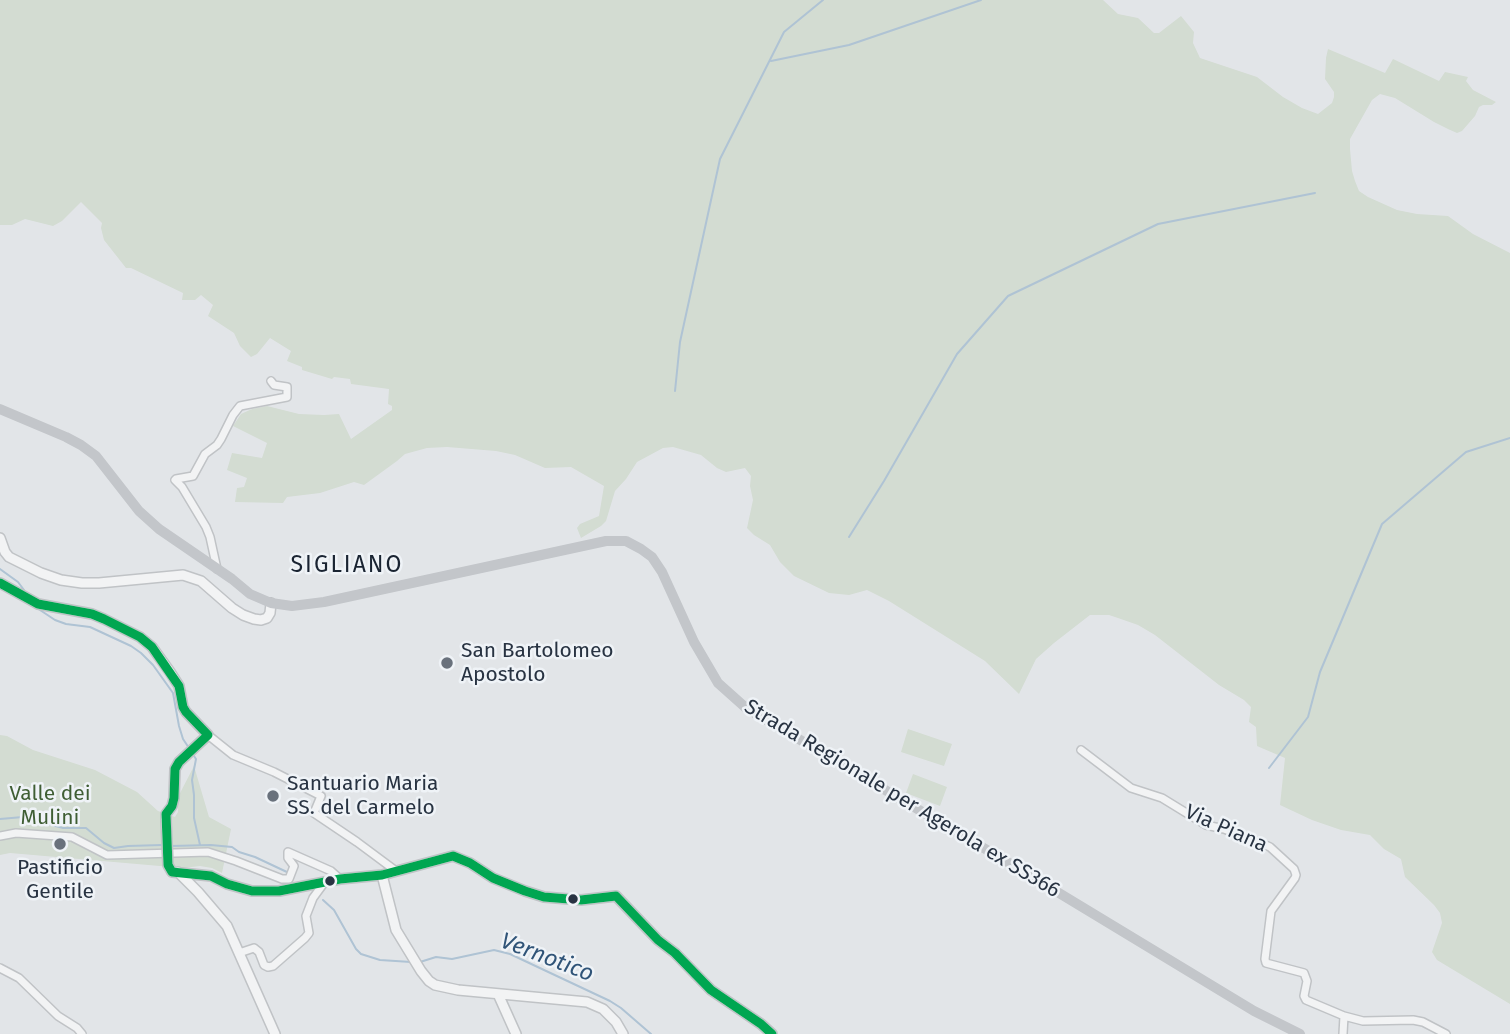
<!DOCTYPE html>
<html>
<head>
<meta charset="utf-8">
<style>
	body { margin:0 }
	canvas { display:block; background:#e2e5e8 }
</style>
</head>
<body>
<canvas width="1510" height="1034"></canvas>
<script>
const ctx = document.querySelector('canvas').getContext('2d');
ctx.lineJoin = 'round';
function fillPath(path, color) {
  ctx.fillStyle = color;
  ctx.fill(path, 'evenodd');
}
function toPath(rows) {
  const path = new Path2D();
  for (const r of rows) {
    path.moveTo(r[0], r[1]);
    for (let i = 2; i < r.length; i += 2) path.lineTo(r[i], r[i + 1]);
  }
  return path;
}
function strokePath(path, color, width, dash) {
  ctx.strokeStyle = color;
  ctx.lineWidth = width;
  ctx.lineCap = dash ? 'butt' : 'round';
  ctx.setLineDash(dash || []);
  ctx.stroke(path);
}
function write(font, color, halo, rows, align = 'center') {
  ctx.font = font + ' "Fira Sans",sans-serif';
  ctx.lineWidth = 5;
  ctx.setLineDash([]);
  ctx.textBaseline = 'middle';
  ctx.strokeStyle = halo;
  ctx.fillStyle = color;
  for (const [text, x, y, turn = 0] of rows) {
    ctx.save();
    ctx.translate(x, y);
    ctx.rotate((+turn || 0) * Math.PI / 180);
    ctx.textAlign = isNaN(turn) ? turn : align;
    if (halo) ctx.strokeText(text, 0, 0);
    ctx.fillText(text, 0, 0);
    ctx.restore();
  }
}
fillPath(toPath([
	[0,0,1103,0,1118,14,1138,18,1154,33,1159,33,1181,16,1194,32,1193,43,1200,58,1257,77,1283,97,1302,108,1318,114,1332,103,1334,97,1334,92,1325,79,1326,58,1328,49,1385,73,1393,59,1439,81,1445,72,1468,77,1466,81,1473,90,1496,102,1492,105,1483,105,1479,107,1475,116,1462,131,1457,133,1448,129,1434,122,1395,98,1380,94,1372,100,1350,139,1350,149,1352,171,1355,181,1359,191,1368,197,1397,210,1417,214,1448,216,1473,234,1510,253,1510,1004,1437,960,1432,952,1442,923,1440,913,1434,905,1405,877,1401,859,1384,849,1370,835,1341,830,1312,820,1280,805,1285,758,1257,746,1256,727,1249,722,1251,707,1244,700,1219,685,1155,635,1138,625,1118,618,1109,615,1090,615,1054,643,1036,659,1019,694,985,661,889,601,867,590,849,595,829,593,794,576,780,562,770,545,754,535,747,528,753,500,750,486,751,476,745,468,726,472,717,468,701,455,673,447,663,448,637,462,626,479,615,491,606,521,601,526,581,538,577,528,580,524,599,516,604,486,571,467,545,468,515,455,496,451,447,447,427,448,405,454,397,461,364,485,354,482,320,493,287,497,283,503,235,502,237,488,244,487,247,478,227,470,232,453,262,458,267,443,233,426,241,414,252,409,267,406,299,414,324,415,339,414,351,439,392,410,392,406,388,404,389,389,351,384,350,379,334,377,332,379,302,370,302,367,287,361,291,351,270,338,257,354,251,357,240,346,234,333,208,316,213,305,201,295,195,300,182,300,183,293,131,268,126,268,104,240,101,228,102,223,81,202,62,221,53,226,25,219,12,225,0,225],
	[908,729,952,744,944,766,901,752],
	[0,735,7,736,33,750,95,770,137,792,158,811,175,817,178,812,178,797,194,766,209,817,231,829,222,873,212,868,200,866,183,868,10,853,0,855],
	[913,774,947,787,940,806,906,793]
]), '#d3dcd2');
strokePath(toPath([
	[771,61,849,45,981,0],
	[675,391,680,342,720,159,784,32,823,0],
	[849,537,884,481,957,354,1008,296,1158,224,1315,193],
	[0,569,18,582,24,590],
	[37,608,55,620,66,624,90,627,131,646,141,653,153,665,173,693,179,726,183,739,189,748],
	[192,753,196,759,192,780,194,795,194,818,200,845],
	[1269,768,1308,717,1320,672,1382,524,1466,452,1510,438],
	[0,819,23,817,63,828,86,828,104,843,114,848,128,846,162,845],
	[171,846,211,845,232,847,239,852,255,857,289,873],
	[323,900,334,910,356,949,361,954,380,960,411,962],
	[420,962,436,957,452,959,494,950,510,954,610,1001,621,1008,651,1034]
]), '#afc3d4', 2);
const minor = toPath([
	[217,569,210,537,206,527,182,487,175,480,176,479,193,476,205,454,217,445,221,439,233,415,240,406,287,397,287,387,274,385,271,381],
	[208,735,233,755,274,772,321,796,314,813,357,842,396,871],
	[1081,750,1131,788,1162,798,1206,825,1224,829,1259,842,1270,847,1294,869,1296,875,1295,878,1271,911,1265,959,1266,963,1304,973,1307,981,1304,996,1306,1000,1344,1016],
	[0,836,16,833,72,837,107,855,208,852,236,861,282,879,289,879,294,866,288,858,288,852,331,871,340,879],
	[239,953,254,948,259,952,264,965,268,967,273,966,305,938,309,933,306,916,313,898,324,883],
	[0,968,19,978,58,1016,77,1028,82,1034],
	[1343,1034,1344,1016,1363,1021,1413,1020,1423,1022,1446,1034]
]);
const tertiary = toPath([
	[0,538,5,552,9,557,41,573,61,580,82,583,99,583,183,575,201,581,232,608,243,615,254,619,261,620,267,618,270,613,271,603],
	[0,583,38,604,92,614,104,619,140,637,152,647,170,672,179,686,183,707,186,712,208,735,179,762,175,769,174,798,172,806,166,814,166,820],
	[168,865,172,872,211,876,227,884,252,891,279,891,340,879,382,875,453,856,470,863,493,878,525,891,544,897,581,900,616,896,658,940,675,953,711,990,761,1024,772,1034],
	[178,872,198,892,227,926,275,1034],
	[382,875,396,930,421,971,429,981,435,985,458,990,587,1002,603,1009,616,1022,623,1034],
	[498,994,516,1034]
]);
strokePath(minor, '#c0c3c6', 10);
strokePath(tertiary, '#c0c3c6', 12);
strokePath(minor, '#f2f3f4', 7);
strokePath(tertiary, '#f2f3f4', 9);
strokePath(toPath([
	[0,409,66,437,81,445,96,456,139,511,159,529,232,579,250,594,271,603,292,606,324,602,606,541,626,541,641,549,652,557,662,572,694,642,718,683,746,708,1021,870,1254,1011,1300,1034]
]), '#c3c6ca', 10);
const tertiaryBridge = toPath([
	[166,820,168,865]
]);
strokePath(tertiaryBridge, '#c0c3c6', 12, []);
strokePath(tertiaryBridge, '#f2f3f4', 9);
strokePath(toPath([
	[0,583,38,604,92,614,104,619,140,637,152,647,179,686,183,707,186,712,208,735,179,762,175,769,174,798,172,806,166,814,168,865,172,872,211,876,227,884,252,891,279,891,340,879,382,875,453,856,470,863,493,878,525,891,544,897,581,900,616,896,658,940,675,953,711,990,761,1024,772,1034]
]), '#00a651', 9);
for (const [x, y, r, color] of [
	[447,663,7,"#69717c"],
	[273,796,7,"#69717c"],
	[60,844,7,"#69717c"],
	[330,881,6,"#283342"],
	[573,899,6,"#283342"]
]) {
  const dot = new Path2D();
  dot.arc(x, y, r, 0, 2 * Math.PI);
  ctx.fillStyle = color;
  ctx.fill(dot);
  strokePath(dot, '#eff3f7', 2.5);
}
write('21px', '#283342', '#eff3f7', [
	["San Bartolomeo",461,651],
	["Apostolo",461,675],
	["Santuario Maria",287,784],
	["SS. del Carmelo",287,808],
	["Pastificio",60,868,"center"],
	["Gentile",60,892,"center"]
], 'left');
write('21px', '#3f5e34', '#eff3f7', [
	["Valle dei",50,794],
	["Mulini",50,818]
]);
write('21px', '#283342', '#eff3f7', [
	["Strada Regionale per Agerola ex SS366",902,799,31],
	["Via Piana",1226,829,24]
]);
ctx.letterSpacing = '2px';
write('23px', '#1a2432', '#eff3f7', [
	["SIGLIANO",347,566]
]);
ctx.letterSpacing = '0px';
write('italic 23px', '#305478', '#eff3f7', [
	["Vernotico",547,958,21]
]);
</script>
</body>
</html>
